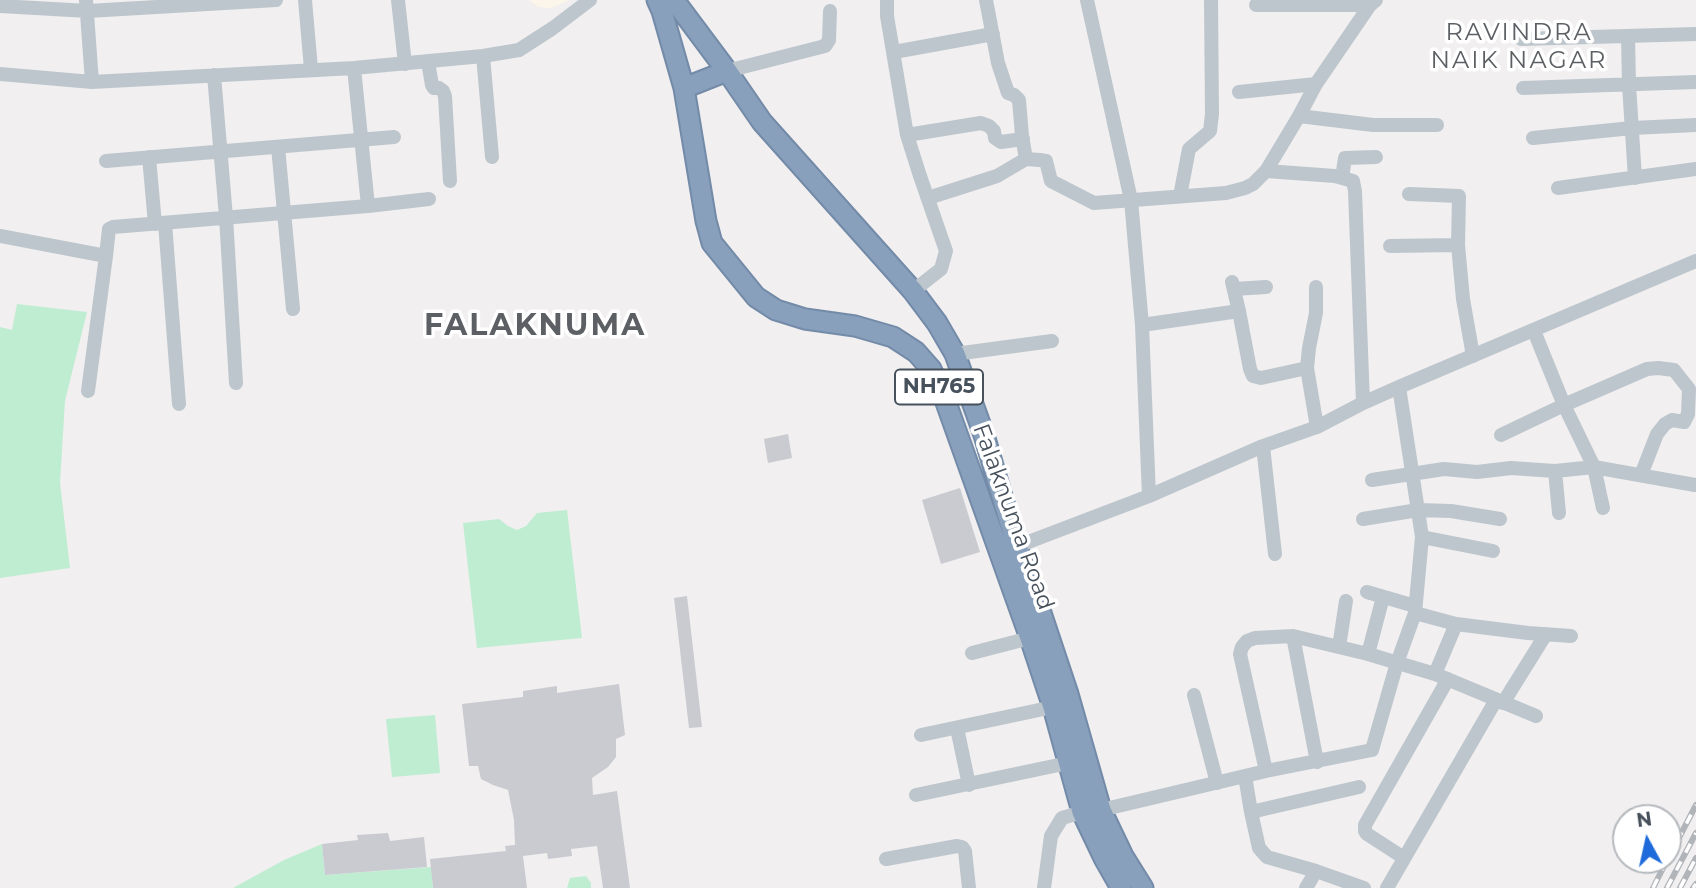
<!DOCTYPE html>
<html>
<head>
<meta charset="utf-8">
<style>
	body { margin:0 }
	#map { position:relative; width:1696px; height:888px; overflow:hidden; background:#f1efef; font-family:Montserrat,sans-serif }
	canvas { display:block }
	.north { position:absolute; left:1612px; top:804px; width:70px; height:70px; box-sizing:border-box; background:#fff; border:2px solid #b5b9be; border-radius:50%; rotate:352deg; font-size:19px; font-weight:700; line-height:28px; text-align:center; color:#47515c }
	.north::after { content:''; display:block; margin:auto; width:24px; height:32px; background:#1f6bdb; clip-path:polygon(50% 0,100% 100%,50% 72%,0 100%) }
</style>
</head>
<body>
<div id="map">
<canvas width="1696" height="888"></canvas>
<div class="north">N</div>
</div>
<script>
const ctx = document.querySelector('canvas').getContext('2d');
ctx.lineJoin = 'round';
function fillPath(path, color) {
  ctx.fillStyle = color;
  ctx.fill(path, 'evenodd');
}
function toPath(rows) {
  const path = new Path2D();
  for (const r of rows) {
    path.moveTo(r[0], r[1]);
    for (let i = 2; i < r.length; i += 2) path.lineTo(r[i], r[i + 1]);
  }
  return path;
}
function strokePath(path, color, width, dash) {
  ctx.strokeStyle = color;
  ctx.lineWidth = width;
  ctx.lineCap = dash ? 'butt' : 'round';
  ctx.setLineDash(dash || []);
  ctx.stroke(path);
}
function write(font, color, halo, rows, align = 'center') {
  ctx.font = font + ' Montserrat,sans-serif';
  ctx.lineWidth = 7;
  ctx.setLineDash([]);
  ctx.textBaseline = 'middle';
  ctx.strokeStyle = halo;
  ctx.fillStyle = color;
  for (const [text, x, y, turn = 0] of rows) {
    ctx.save();
    ctx.translate(x, y);
    ctx.rotate((+turn || 0) * Math.PI / 180);
    ctx.textAlign = isNaN(turn) ? turn : align;
    if (halo) ctx.strokeText(text, 0, 0);
    ctx.fillText(text, 0, 0);
    ctx.restore();
  }
}
fillPath(toPath([
	[529,0,569,0,551,8,538,7]
]), '#fbf6e9');
fillPath(toPath([
	[17,304,87,312,65,401,60,483,70,568,0,578,0,327,12,330],
	[567,510,582,638,477,648,463,523,499,519,508,526,517,530,526,526,537,513],
	[435,715,440,773,392,777,386,719],
	[322,844,325,875,431,867,433,888,233,888,284,860],
	[586,876,591,883,591,888,567,888,570,878]
]), '#bfedd2');
fillPath(toPath([
	[788,434,792,458,768,463,764,439],
	[960,488,980,552,941,564,922,500],
	[687,596,702,727,689,728,674,598],
	[619,684,625,735,616,739,616,757,608,767,592,778,593,795,617,791,630,888,603,888,597,846,571,849,572,856,548,859,547,853,523,856,527,888,433,888,430,859,506,851,505,846,515,845,514,820,508,790,493,785,481,779,478,766,469,766,462,704,523,697,523,691,557,686,557,693],
	[388,833,390,841,424,837,427,867,325,875,322,844,358,840,357,835]
]), '#c9cbd1');
const highway = toPath([
	[657,0,662,11,684,88,706,221,712,243,756,297,776,310,805,319,855,326,893,337,916,352,931,369,944,397,1030,638,1053,707,1082,812,1104,858,1121,888],
	[674,0,727,71,762,122,913,291,937,323,955,354,984,435,1017,547,1041,613,1068,694,1101,810,1123,856,1143,888],
	[684,88,727,71]
]);
strokePath(highway, '#738ba8', 23);
strokePath(toPath([
	[86,0,92,82],
	[305,0,311,69],
	[398,0,405,64],
	[887,0,887,16,907,135,920,176,946,251,941,269,913,291],
	[986,0,998,63,1008,93,1014,95,1019,100,1022,136,1026,159,1040,160,1046,161,1051,181,1094,203,1226,193,1245,188,1253,184,1266,171,1299,116,1316,84,1370,5,1376,0],
	[1087,0,1131,200,1142,325,1149,496],
	[1256,5,1370,5],
	[0,6,88,11,276,0],
	[1628,36,1629,85,1635,178],
	[1521,39,1696,34],
	[894,52,993,34],
	[483,56,492,157],
	[428,62,432,85,434,88,439,88,443,91,445,96,450,181],
	[354,68,368,206],
	[727,71,825,46,829,40,830,11],
	[0,74,92,82,354,68,483,56,519,50,553,28,590,0],
	[214,75,226,217,236,383],
	[1523,88,1696,82],
	[1239,92,1316,84],
	[1299,116,1373,125,1437,125],
	[907,135,981,123,989,126,994,131,995,138,1001,142,1023,139],
	[1533,138,1632,128,1696,125],
	[278,147,293,309],
	[149,157,155,224],
	[106,161,394,137],
	[1266,171,1335,176,1353,181,1355,191,1363,403],
	[1342,178,1345,158,1376,157],
	[1558,188,1696,169],
	[1180,196,1189,149,1210,131,1212,114,1211,0],
	[928,198,997,176,1026,159],
	[165,223,179,404],
	[0,236,106,256,109,229,113,227,368,206,429,199],
	[1458,245,1463,299,1473,356],
	[1390,246,1458,245,1459,196,1409,194],
	[1234,289,1266,287],
	[1239,311,1250,369,1253,376,1261,378,1307,368,1317,427],
	[1142,325,1239,311,1232,282],
	[1534,331,1564,405,1594,467,1603,508],
	[955,354,1052,341],
	[1307,368,1309,348,1316,313,1316,287],
	[88,391,106,256],
	[1501,435,1564,405,1647,369,1658,368,1674,370,1689,389,1688,414,1684,422,1672,420,1665,424,1657,434,1641,475],
	[1263,446,1275,554],
	[1555,471,1559,513],
	[1372,480,1444,469,1477,472,1511,468,1555,471,1594,467,1695,485],
	[1363,519,1418,510,1451,511,1500,519],
	[1422,537,1493,551],
	[1010,549,1149,496,1263,446,1317,427,1363,403,1399,387,1696,261],
	[1367,592,1415,606],
	[1415,613,1456,624,1528,633,1571,636],
	[1293,636,1317,762],
	[1339,647,1346,601],
	[972,653,1030,638],
	[1368,654,1383,597],
	[1435,674,1456,624],
	[1194,695,1217,783],
	[1503,703,1546,634],
	[957,728,969,785],
	[921,735,1053,707],
	[1266,771,1240,654,1242,647,1247,641,1255,638,1293,636,1368,654,1435,674,1536,716],
	[1245,776,1251,812,1259,848,1267,857,1316,871,1364,888],
	[916,795,1068,763],
	[1251,812,1359,787],
	[1404,858,1367,834,1365,831,1365,825,1448,679],
	[886,859,957,846,962,847,965,851,969,888],
	[1044,888,1051,836,1062,818,1082,812,1101,810,1266,771,1372,750,1397,663,1415,613,1422,537,1399,387],
	[1306,888,1316,871],
	[1387,888,1496,700]
]), '#bdc6cd', 14);
strokePath(highway, '#88a0bc', 19);
const rail = toPath([
	[1668,859,1696,805],
	[1653,888,1667,860],
	[1667,888,1696,833],
	[1680,888,1696,858],
	[1693,888,1696,884]
]);
strokePath(rail, '#b1b4b9', 6);
strokePath(rail, '#fff', 3.5, [10]);
for (const [x, y, w] of [
	[939,387,88]
]) {
  const box = new Path2D();
  box.roundRect(x - w / 2, y - 17.5, w, 35, 5);
  ctx.fillStyle = '#fff';
  ctx.fill(box);
  strokePath(box, '#47515c', 2);
}
write('bold 21px', '#47515c', null, [
	["NH765",939,387]
]);
write('23px', '#47515c', '#fff', [
	["Falaknuma Road",1013,517,70]
]);
ctx.letterSpacing = '2px';
write('24px', '#5c5f63', '#fff', [
	["RAVINDRA",1519,33],
	["NAIK NAGAR",1519,61]
]);
ctx.letterSpacing = '0px';
ctx.letterSpacing = '2px';
write('bold 30px', '#5c5f63', '#fff', [
	["FALAKNUMA",535,326]
]);
ctx.letterSpacing = '0px';
</script>
</body>
</html>
